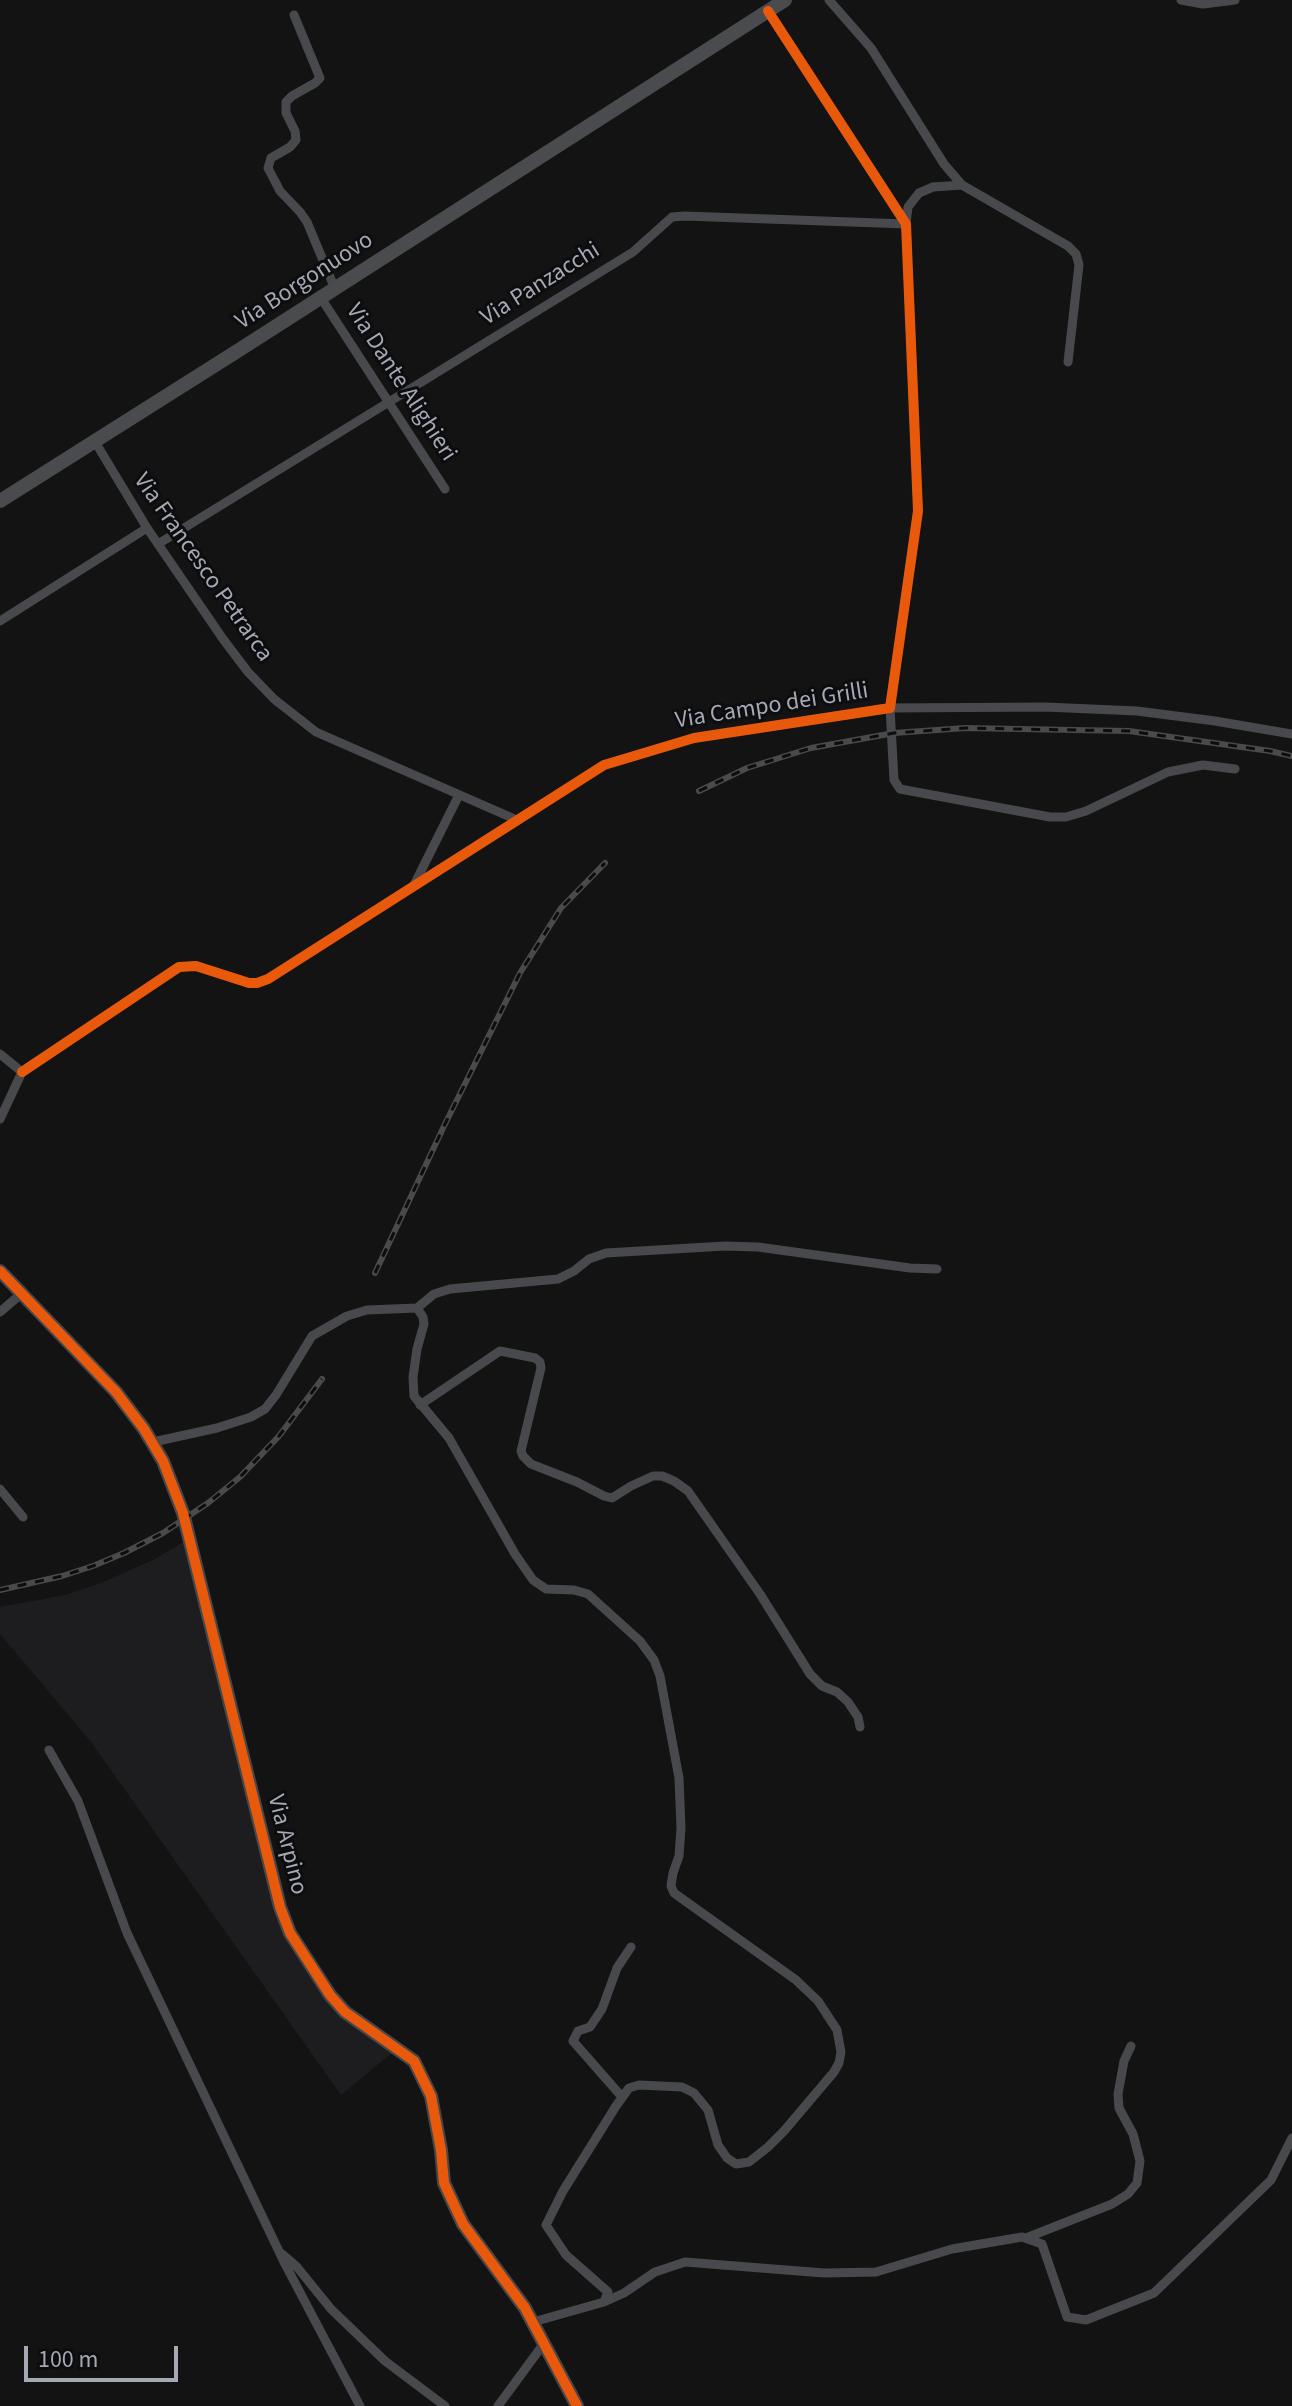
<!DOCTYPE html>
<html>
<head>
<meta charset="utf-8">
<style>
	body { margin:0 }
	#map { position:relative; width:1292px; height:2406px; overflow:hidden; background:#131313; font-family:"Source Sans 3",sans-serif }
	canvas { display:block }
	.scale { position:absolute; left:24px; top:2346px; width:154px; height:36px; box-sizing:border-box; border:4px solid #a5a9b4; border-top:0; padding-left:10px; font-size:24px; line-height:28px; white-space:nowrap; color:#a5a9b4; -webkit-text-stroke:6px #0d0d0f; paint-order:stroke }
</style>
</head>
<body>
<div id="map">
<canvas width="1292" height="2406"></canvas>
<div class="scale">100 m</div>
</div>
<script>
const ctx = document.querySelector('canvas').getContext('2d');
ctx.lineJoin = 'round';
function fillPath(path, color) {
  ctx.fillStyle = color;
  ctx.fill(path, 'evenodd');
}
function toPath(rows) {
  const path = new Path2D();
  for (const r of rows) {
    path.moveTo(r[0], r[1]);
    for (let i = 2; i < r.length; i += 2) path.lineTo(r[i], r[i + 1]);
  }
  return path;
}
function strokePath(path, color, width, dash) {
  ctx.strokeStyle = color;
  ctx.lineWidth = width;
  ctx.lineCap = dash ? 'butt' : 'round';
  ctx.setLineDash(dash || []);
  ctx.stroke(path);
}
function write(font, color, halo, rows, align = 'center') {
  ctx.font = font + ' "Source Sans 3",sans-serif';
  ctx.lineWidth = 6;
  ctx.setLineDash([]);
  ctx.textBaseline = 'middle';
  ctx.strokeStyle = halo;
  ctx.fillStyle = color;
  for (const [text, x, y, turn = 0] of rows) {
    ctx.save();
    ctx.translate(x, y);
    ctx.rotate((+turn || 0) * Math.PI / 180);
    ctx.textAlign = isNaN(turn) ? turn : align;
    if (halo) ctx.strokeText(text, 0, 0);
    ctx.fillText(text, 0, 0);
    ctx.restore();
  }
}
fillPath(toPath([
	[185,1541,276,1907,328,1999,393,2052,341,2095,91,1742,0,1634,0,1607,65,1595,101,1583,155,1559]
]), '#1d1d1f');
strokePath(toPath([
	[829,0,871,48,944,164,962,185,1068,246,1076,254,1079,265,1068,362],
	[1181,0,1203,4,1235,0],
	[294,15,320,78,315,83,292,96,286,102,286,113,295,131,296,140,290,147,271,158,268,168,280,191,300,212,307,222,335,289],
	[321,298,445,489],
	[94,440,147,528,223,639,248,672,274,699,316,732,517,820],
	[158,544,633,252,672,217,685,216,906,224,908,207,919,193,933,187,962,185],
	[0,621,147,528],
	[1235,769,1203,765,1168,772,1086,811,1066,817,1050,817,900,789,894,780,890,708,1045,707,1137,711,1215,721,1292,734],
	[414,885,459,795],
	[0,1054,22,1072,0,1119],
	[22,1072,179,967,196,966,249,983,257,983,268,979,604,765,694,738,890,708,918,511,906,224,768,11],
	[417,1308,423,1317,424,1324,417,1349,413,1377,414,1396,449,1438,515,1554,533,1580,546,1589,574,1590,588,1594,640,1641,654,1660,660,1676,679,1778,681,1828,679,1856,673,1873,671,1886,674,1893,796,1980,818,2001,837,2030,841,2052,839,2063,834,2072,784,2131,768,2147,749,2162,736,2164,727,2158,718,2145,708,2110,694,2093,682,2087,639,2085,629,2088,616,2106,563,2191,546,2225,566,2255,608,2292,604,2302,533,2322],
	[0,1312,22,1293],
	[420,1405,500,1351,535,1358,540,1362,541,1368,521,1451,523,1456,531,1464,577,1482,604,1496,612,1498,631,1486,653,1476,662,1476,674,1481,688,1491,760,1594,810,1674,822,1686,837,1692,848,1702,858,1717,860,1727],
	[153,1442,217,1428,251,1417,265,1409,276,1395,312,1336,347,1316,367,1310,417,1308,434,1294,450,1289,558,1279,574,1271,589,1259,606,1253,725,1246,758,1247,910,1268,937,1269],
	[0,1489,23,1517],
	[49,1750,78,1801,127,1933,285,2264,360,2406],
	[622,2097,573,2041,578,2031,590,2027,602,2009,617,1968,631,1947],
	[1026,2238,1112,2204,1128,2194,1137,2183,1140,2161,1133,2134,1119,2108,1118,2094,1124,2061,1131,2046],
	[282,2254,297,2267,331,2309,385,2361,445,2406],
	[604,2302,624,2293,655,2272,685,2262,824,2273,876,2272,952,2249,1022,2237,1042,2244,1067,2317,1086,2320,1154,2293,1271,2180,1292,2138],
	[498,2406,545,2342]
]), '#48494c', 9);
strokePath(toPath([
	[0,1271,116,1392,144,1429,163,1461,183,1513,280,1907,290,1933,330,1995,345,2012,414,2061,431,2096,441,2150,444,2183,463,2224,525,2308,577,2406]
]), '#47474a', 14);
strokePath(toPath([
	[0,501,239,350,785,0]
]), '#4a4b4e', 14);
const rail = toPath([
	[699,791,747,768,811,748,894,733,965,728,1129,731,1270,751,1292,756],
	[375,1273,445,1124,520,973,561,908,605,863],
	[0,1590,62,1576,93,1566,124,1553,163,1533,208,1503,240,1477,279,1436,322,1379]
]);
strokePath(rail, '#494a4c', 6);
strokePath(rail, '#0d0d0f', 3, [9]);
strokePath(toPath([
	[22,1072,179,967,196,966,249,983,257,983,268,979,604,765,694,738,890,708,918,511,906,224,768,11],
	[0,1271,116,1392,144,1429,163,1461,183,1513,280,1907,290,1933,330,1995,345,2012,414,2061,431,2096,441,2150,444,2183,463,2224,525,2308,577,2406]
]), '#e8590c', 10);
write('24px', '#a5a9b4', '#0d0d0f', [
	["Via Borgonuovo",305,282,-33],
	["Via Panzacchi",541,285,-32],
	["Via Dante Alighieri",400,383,57],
	["Via Francesco Petrarca",202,568,55],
	["Via Campo dei Grilli",772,707,-9],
	["Via Arpino",286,1845,76]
]);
</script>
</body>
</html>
